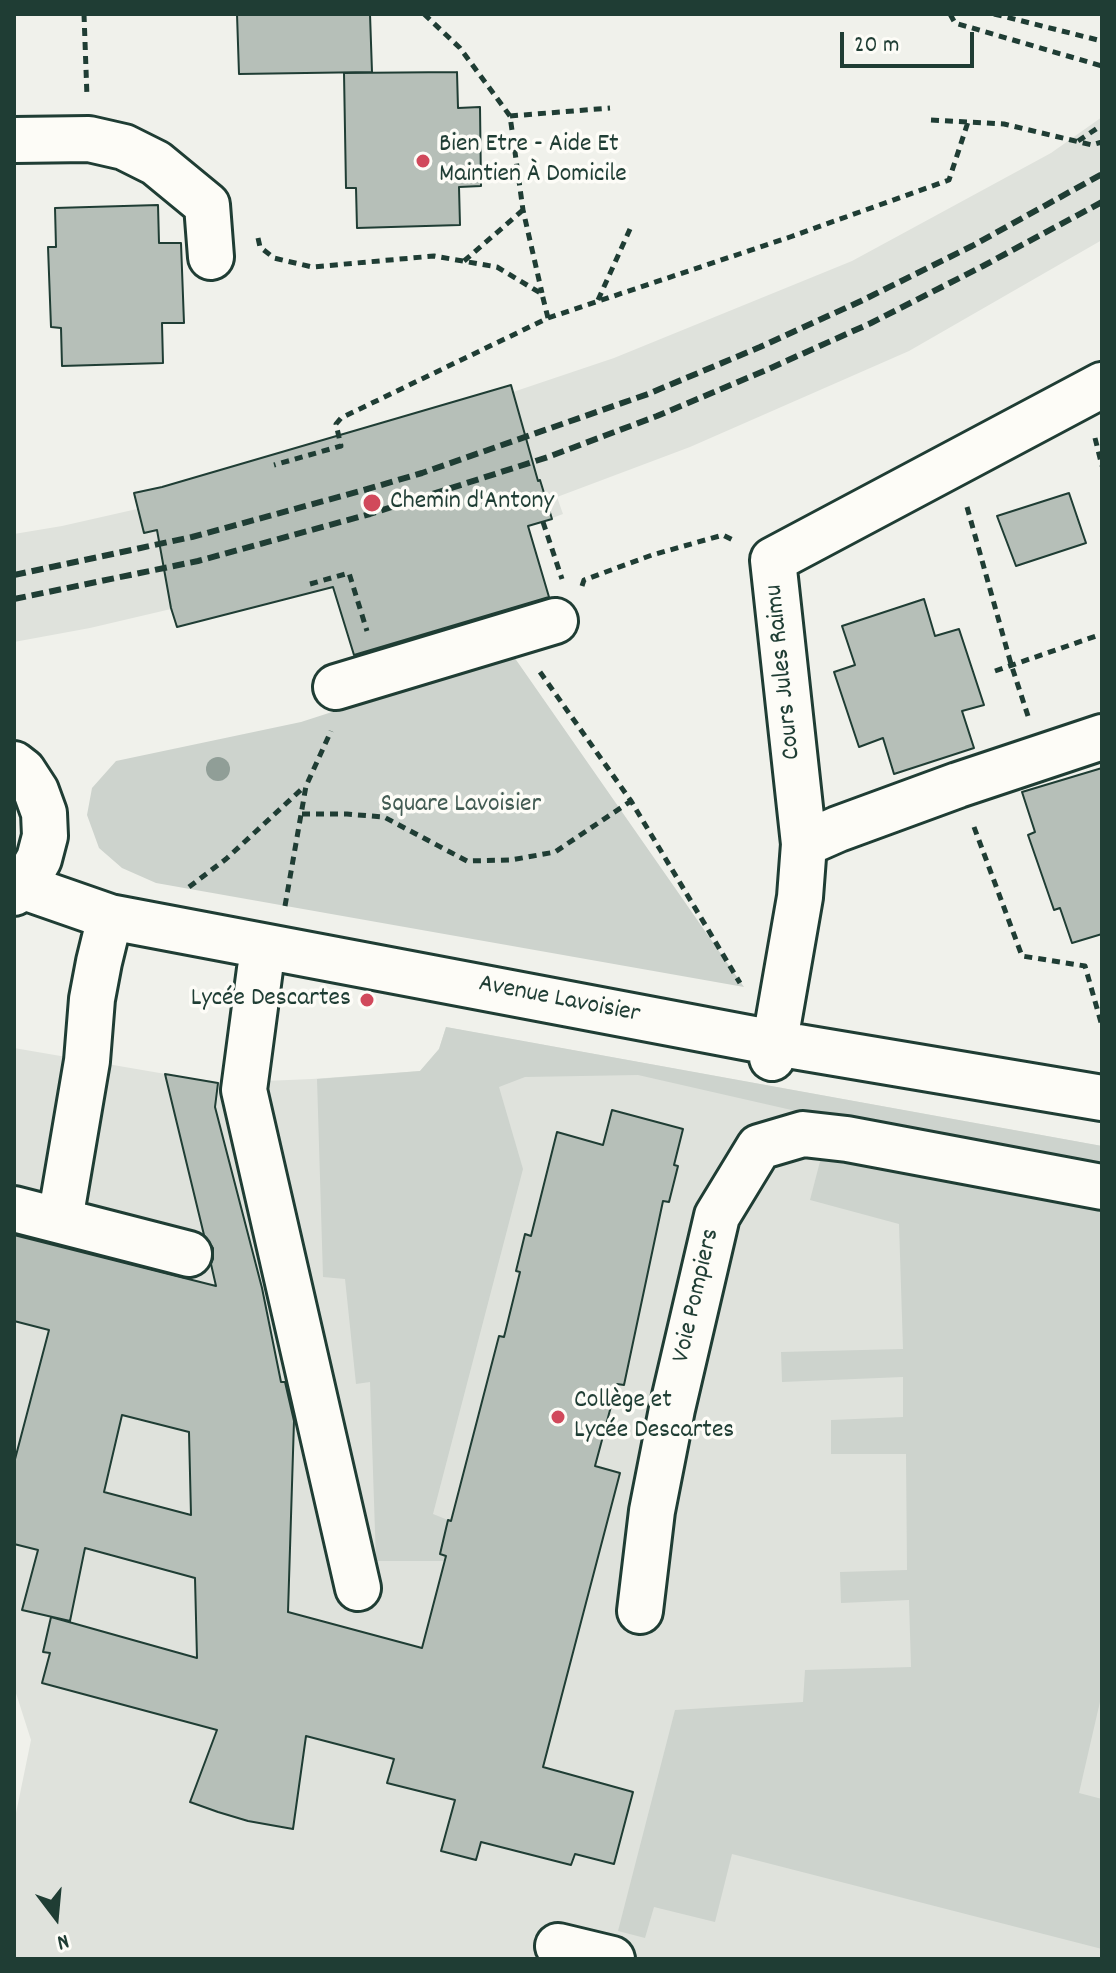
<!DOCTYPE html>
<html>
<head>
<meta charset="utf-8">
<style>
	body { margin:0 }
	#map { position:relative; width:1116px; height:1973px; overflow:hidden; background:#f0f1eb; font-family:Dekko,sans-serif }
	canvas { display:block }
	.frame { position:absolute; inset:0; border:16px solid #1f3d34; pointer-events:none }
	.north { position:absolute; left:16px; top:1877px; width:80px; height:80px; -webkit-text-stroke:6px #fdfcf7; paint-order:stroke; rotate:164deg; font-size:22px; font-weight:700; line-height:32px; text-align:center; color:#1f3d34 }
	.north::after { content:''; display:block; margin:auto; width:28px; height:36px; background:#1f3d34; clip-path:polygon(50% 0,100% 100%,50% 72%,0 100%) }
	.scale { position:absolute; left:840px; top:32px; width:134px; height:36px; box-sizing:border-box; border:4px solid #1f3d34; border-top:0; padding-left:10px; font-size:24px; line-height:28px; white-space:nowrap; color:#1f3d34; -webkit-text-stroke:6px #fdfcf7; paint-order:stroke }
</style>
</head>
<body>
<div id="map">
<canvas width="1116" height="1973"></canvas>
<div class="frame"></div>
<div class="north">N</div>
<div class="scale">20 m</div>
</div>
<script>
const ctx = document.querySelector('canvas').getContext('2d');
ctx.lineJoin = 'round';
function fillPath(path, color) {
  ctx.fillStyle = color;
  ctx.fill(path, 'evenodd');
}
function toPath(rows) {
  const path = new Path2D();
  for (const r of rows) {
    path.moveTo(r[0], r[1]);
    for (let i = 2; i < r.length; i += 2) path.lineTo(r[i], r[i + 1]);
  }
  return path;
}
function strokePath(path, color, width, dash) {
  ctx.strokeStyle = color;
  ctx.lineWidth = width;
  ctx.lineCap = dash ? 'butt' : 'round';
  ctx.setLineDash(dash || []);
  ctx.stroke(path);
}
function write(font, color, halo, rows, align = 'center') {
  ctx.font = font + ' Dekko,sans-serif';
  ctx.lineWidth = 7;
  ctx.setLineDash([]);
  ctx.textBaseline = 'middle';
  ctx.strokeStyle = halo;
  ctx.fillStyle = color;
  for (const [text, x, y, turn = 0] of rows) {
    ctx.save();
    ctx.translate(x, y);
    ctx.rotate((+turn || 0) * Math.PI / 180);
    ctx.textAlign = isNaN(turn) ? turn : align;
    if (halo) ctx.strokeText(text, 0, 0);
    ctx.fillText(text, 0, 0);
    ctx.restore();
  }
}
fillPath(toPath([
	[1102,117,1102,240,909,351,690,447,557,497,563,514,528,527,550,599,355,658,333,587,176,627,171,609,90,628,14,642,14,534,62,526,137,509,134,493,162,487,511,385,513,392,614,358,852,261,1051,153],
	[446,1027,1102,1146,1102,1959,14,1959,14,1823,31,1740,14,1687,14,1048,218,1083,312,1079,420,1071,439,1049]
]), '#dfe2dc');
fillPath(toPath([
	[512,654,744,987,156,883,122,868,99,848,87,815,92,788,116,761,301,722],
	[446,1027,1102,1146,1102,1693,1079,1793,1102,1799,1102,1949,732,1854,715,1922,654,1907,645,1938,618,1931,675,1710,803,1702,805,1670,911,1667,909,1600,841,1603,840,1572,907,1570,906,1454,831,1454,831,1420,903,1417,903,1377,782,1382,781,1352,903,1349,899,1224,810,1200,831,1119,638,1075,525,1077,499,1087,523,1169,433,1514,448,1520,440,1553,446,1555,444,1561,376,1561,370,1382,356,1384,345,1279,323,1277,317,1079,420,1071,439,1049]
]), '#cdd3cd');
const building = toPath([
	[237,14,370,14,372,72,239,74,237,14],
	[457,72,458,108,480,107,481,186,459,187,460,225,357,228,356,188,346,188,344,73,457,72],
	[158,205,159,243,181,243,184,323,162,323,163,363,62,366,61,328,51,327,48,247,56,247,55,208,158,205],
	[511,385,538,481,540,480,552,519,528,526,549,597,354,655,333,587,177,627,171,608,157,530,144,533,134,493,162,487,511,385],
	[1069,493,1086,543,1016,566,997,516,1069,493],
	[924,599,935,636,959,629,984,705,962,711,974,748,894,774,883,738,859,747,834,672,855,665,842,626,924,599],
	[1102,768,1102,934,1072,943,1060,908,1054,910,1028,835,1035,832,1022,792,1102,768],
	[165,1074,218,1083,215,1107,262,1288,281,1382,285,1382,294,1421,288,1612,422,1648,446,1556,440,1554,448,1520,451,1521,499,1336,504,1337,520,1272,516,1271,525,1234,531,1236,557,1132,603,1145,612,1110,683,1129,674,1165,678,1166,669,1202,663,1201,624,1385,617,1384,595,1466,620,1473,543,1767,633,1792,614,1864,575,1854,571,1865,481,1842,476,1860,441,1851,455,1800,387,1783,394,1759,306,1736,293,1829,248,1821,218,1812,190,1802,217,1730,42,1683,50,1653,43,1652,51,1617,197,1658,195,1578,85,1548,70,1621,22,1610,38,1550,14,1544,14,1463,49,1330,14,1321,14,1235,216,1286,211,1264,213,1259,213,1248,204,1235,165,1074],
	[122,1415,189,1432,191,1515,104,1492,122,1415]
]);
fillPath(building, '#b6bfb8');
strokePath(building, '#1f3d34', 2);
const minor = toPath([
	[14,140,89,139,124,147,156,163,207,205,211,257],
	[336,687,555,621],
	[14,764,23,771,36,791,44,813,45,836,39,859,27,880,14,893],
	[804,844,838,829,958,785,1102,737],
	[21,886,110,917,775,1043,1102,1098],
	[260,969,244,1090,358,1588],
	[772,1058,800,897,804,844,773,560,1102,385],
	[14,1209,189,1254],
	[60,1220,87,1061,92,999,99,962,110,917],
	[640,1611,652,1511,672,1409,717,1216,759,1147,803,1134,847,1139,1102,1187],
	[558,1946,612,1959]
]);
strokePath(minor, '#1f3d34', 50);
strokePath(toPath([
	[84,14,87,97],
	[424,14,460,48,510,116,523,210,542,293],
	[950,14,955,23,1102,66],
	[994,14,1102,41],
	[510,116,610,108],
	[931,120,1004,124,1092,145,1102,142],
	[1078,141,1102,125],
	[258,238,260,247,274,258,312,267,434,256,497,267,542,294,548,318,341,418,336,424,341,446,274,465],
	[464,261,523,210],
	[598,300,630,229],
	[548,318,790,237,949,180,968,122],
	[1095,438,1102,466],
	[967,507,1011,664,1028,716],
	[543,522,562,579],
	[310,584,349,573,367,631],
	[582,586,584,580,652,555,723,535,735,541],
	[995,671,1102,634],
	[540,672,631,801,740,983],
	[302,814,347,814,384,817,467,861,511,860,555,852,631,801],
	[974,827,1022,956,1085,966,1102,1026],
	[189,887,226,859,305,786],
	[285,906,306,786,331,731]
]), '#1f3d34', 5, [8, 6]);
strokePath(minor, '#fdfcf7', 44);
strokePath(toPath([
	[14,575,192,537,364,490,422,473,648,394,760,347,861,301,972,246,1102,174],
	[14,599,198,561,370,514,548,457,657,416,764,371,871,323,983,266,1102,202]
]), '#1f3d34', 6, [12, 6]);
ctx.fillStyle = '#909e97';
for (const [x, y] of [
	[218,769]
]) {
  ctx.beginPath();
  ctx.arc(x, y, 12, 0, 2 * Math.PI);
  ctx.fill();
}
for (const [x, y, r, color] of [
	[423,161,8,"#d1495b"],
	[372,503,10,"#d1495b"],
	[367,1000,8,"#d1495b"],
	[558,1417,8,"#d1495b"]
]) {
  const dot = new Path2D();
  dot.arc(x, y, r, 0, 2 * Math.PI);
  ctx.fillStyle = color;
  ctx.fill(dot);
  strokePath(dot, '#fdfcf7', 3);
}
write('26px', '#1f3d34', '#fdfcf7', [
	["Bien Etre - Aide Et",439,146],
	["Maintien À Domicile",439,176],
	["Chemin d'Antony",390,503],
	["Lycée Descartes",351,1000,"right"],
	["Collège et",574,1402],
	["Lycée Descartes",574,1432]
], 'left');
write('26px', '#1f3d34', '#fdfcf7', [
	["Cours Jules Raimu",785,672,-96],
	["Avenue Lavoisier",559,1001,11],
	["Voie Pompiers",698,1296,-77]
]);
write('26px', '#425b53', '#fdfcf7', [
	["Square Lavoisier",461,806]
]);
</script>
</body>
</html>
